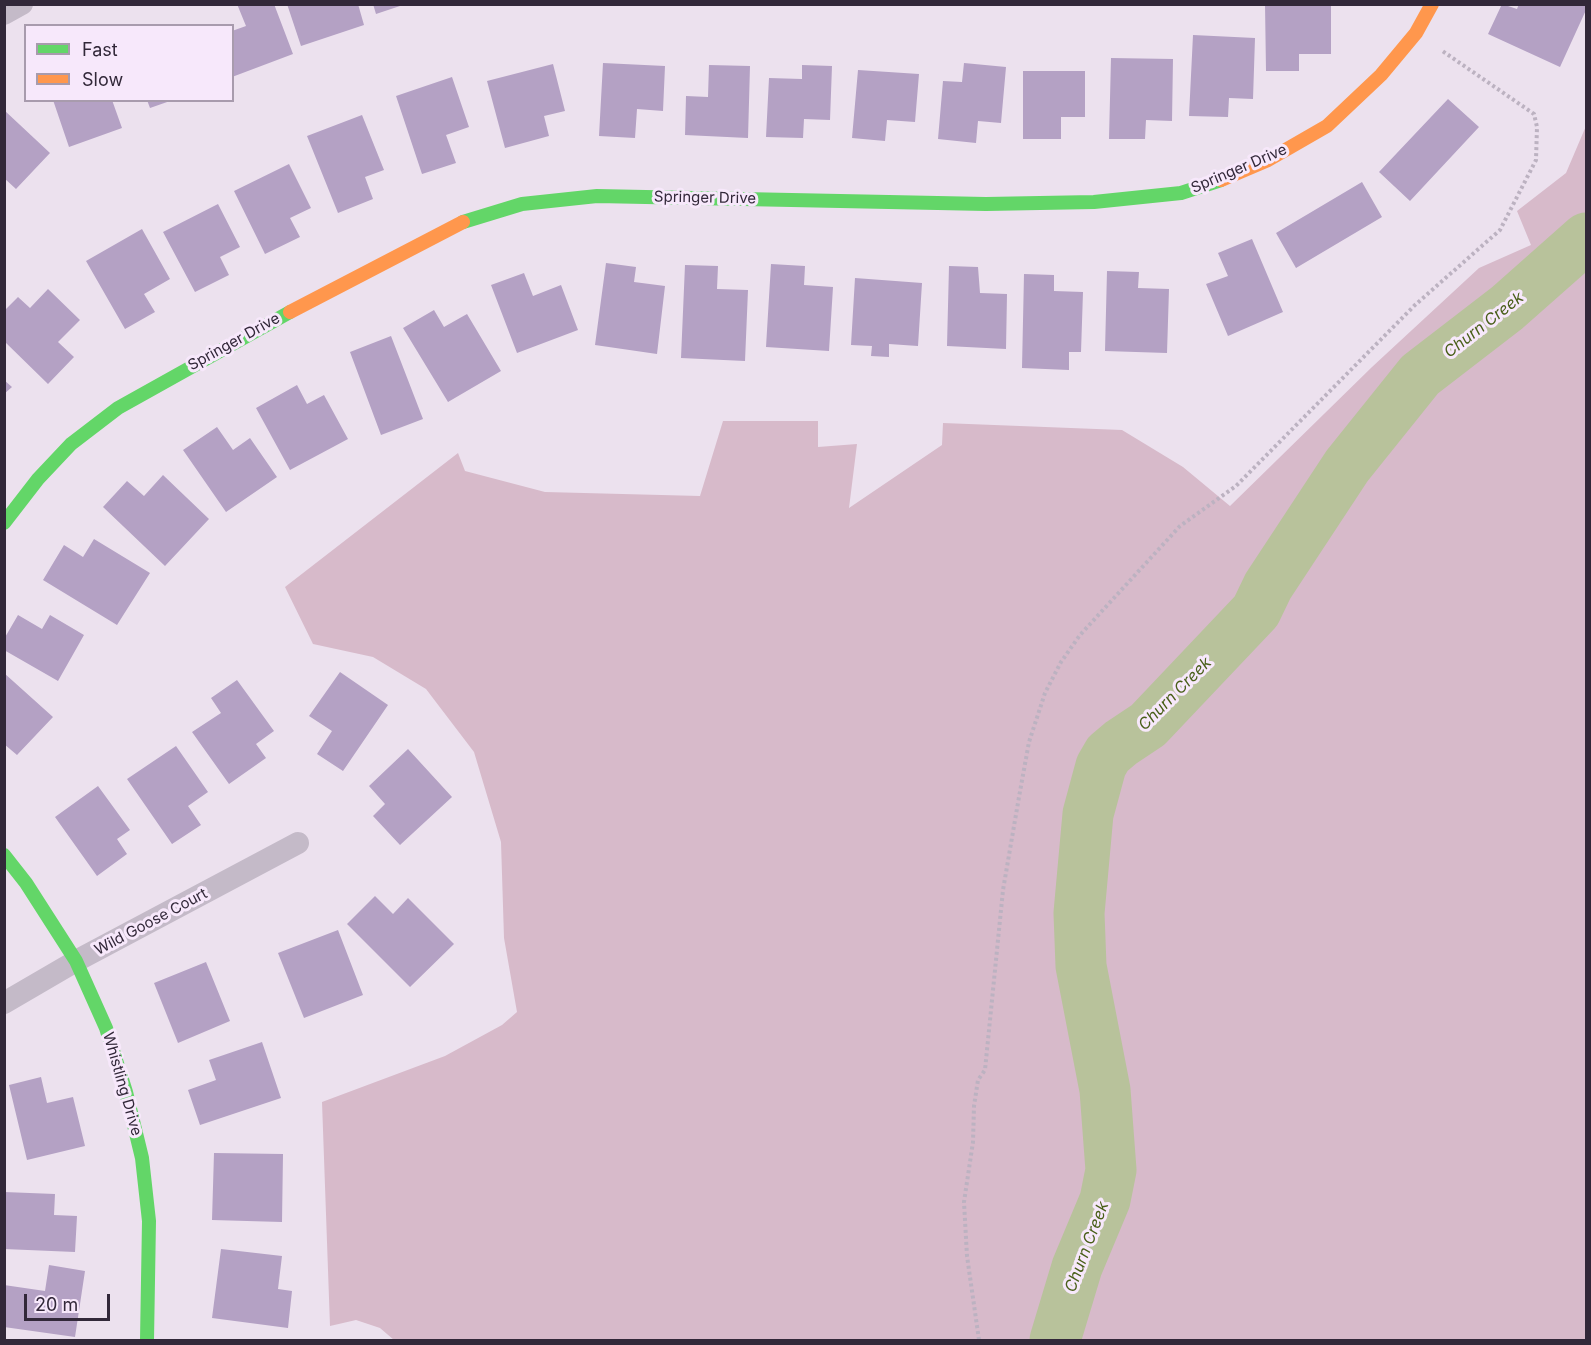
<!DOCTYPE html>
<html>
<head>
<meta charset="utf-8">
<style>
	body { margin:0 }
	#map { position:relative; width:1591px; height:1345px; overflow:hidden; background:#ece1ee; font-family:Inter,sans-serif }
	canvas { display:block }
	.frame { position:absolute; inset:0; border:6px solid #322839; pointer-events:none }
	.legend { position:absolute; left:24px; top:24px; width:210px; height:78px; box-sizing:border-box; background:#f7e8fb; border:2px solid #a89bad; margin:0; padding:8px 10px; list-style:none; font-size:18px; color:#322839 }
	.legend li { display:flex; align-items:center; gap:12px; height:30px }
	.legend b { width:30px; border:2px solid #a89bad }
	.scale { position:absolute; left:24px; top:1294px; width:86px; height:27px; box-sizing:border-box; border:3px solid #322839; border-top:0; padding-left:8px; font-size:18px; line-height:21px; white-space:nowrap; color:#322839; -webkit-text-stroke:4px #f7e8fb; paint-order:stroke }
</style>
</head>
<body>
<div id="map">
<canvas width="1591" height="1345"></canvas>
<div class="frame"></div>
<ul class="legend">
<li><b style="height:8px;background:#63d668"></b>Fast</li>
<li><b style="height:8px;background:#ff974d"></b>Slow</li>
</ul>
<div class="scale">20 m</div>
</div>
<script>
const ctx = document.querySelector('canvas').getContext('2d');
ctx.lineJoin = 'round';
function fillPath(path, color) {
  ctx.fillStyle = color;
  ctx.fill(path, 'evenodd');
}
function toPath(rows) {
  const path = new Path2D();
  for (const r of rows) {
    path.moveTo(r[0], r[1]);
    for (let i = 2; i < r.length; i += 2) path.lineTo(r[i], r[i + 1]);
  }
  return path;
}
function strokePath(path, color, width, dash) {
  ctx.strokeStyle = color;
  ctx.lineWidth = width;
  ctx.lineCap = dash ? 'butt' : 'round';
  ctx.setLineDash(dash || []);
  ctx.stroke(path);
}
function write(font, color, halo, rows, align = 'center') {
  ctx.font = font + ' Inter,sans-serif';
  ctx.lineWidth = 6;
  ctx.setLineDash([]);
  ctx.textBaseline = 'middle';
  ctx.strokeStyle = halo;
  ctx.fillStyle = color;
  for (const [text, x, y, turn = 0] of rows) {
    ctx.save();
    ctx.translate(x, y);
    ctx.rotate((+turn || 0) * Math.PI / 180);
    ctx.textAlign = isNaN(turn) ? turn : align;
    if (halo) ctx.strokeText(text, 0, 0);
    ctx.fillText(text, 0, 0);
    ctx.restore();
  }
}
fillPath(toPath([
	[1586,126,1586,1340,394,1340,380,1328,356,1320,330,1326,322,1102,445,1056,502,1025,517,1012,504,938,501,842,474,752,426,689,373,657,313,644,285,587,458,453,465,471,545,492,700,496,723,421,818,421,818,447,857,444,849,508,942,445,943,423,1122,430,1183,467,1230,506,1372,367,1479,268,1531,245,1517,211,1566,173]
]), '#d7baca');
strokePath(toPath([
	[1055,1340,1077,1267,1105,1200,1111,1170,1105,1090,1081,966,1079,913,1088,814,1101,766,1108,754,1121,743,1148,725,1256,611,1268,586,1347,466,1420,375,1507,308,1586,238]
]), '#b8c29b', 51);
fillPath(toPath([
	[237,4,274,4,293,54,232,77,232,31,246,26],
	[287,4,358,4,364,25,301,46],
	[373,4,403,4,403,5,376,14],
	[1265,4,1331,4,1331,54,1299,54,1299,71,1266,71],
	[1502,4,1517,9,1519,4,1586,4,1586,10,1560,67,1488,34],
	[1193,35,1255,38,1253,99,1229,98,1228,117,1189,116],
	[1111,58,1173,59,1172,121,1146,120,1145,139,1109,139],
	[603,63,665,66,663,111,637,109,635,138,599,136],
	[964,63,1006,67,1001,123,978,121,976,143,938,139,943,81,962,82],
	[553,64,565,111,544,116,549,136,505,148,487,81],
	[709,65,750,66,748,138,685,135,686,96,708,97],
	[802,65,832,66,830,120,804,119,803,138,766,137,769,78,802,79],
	[858,70,919,74,915,122,887,120,885,141,852,138],
	[1023,71,1085,71,1085,117,1061,117,1061,139,1023,139],
	[452,77,469,127,446,135,456,163,422,174,396,96],
	[1448,99,1479,127,1410,201,1379,172],
	[53,100,112,100,122,128,69,147],
	[147,100,170,100,170,101,150,108],
	[4,110,50,153,16,189,4,178],
	[362,115,384,170,365,177,373,199,338,213,307,136],
	[289,164,311,208,290,218,300,237,265,254,234,191],
	[1362,182,1382,217,1296,268,1276,233],
	[218,204,240,247,220,257,229,275,195,292,163,232],
	[142,229,170,279,144,294,155,312,125,329,86,261],
	[1252,239,1283,312,1228,336,1206,284,1228,276,1218,253],
	[606,263,636,267,634,282,665,286,657,354,595,345],
	[771,264,805,266,804,285,833,287,829,351,766,347],
	[685,265,718,266,717,289,748,290,745,361,681,358],
	[949,266,978,267,980,293,1007,294,1006,349,947,346],
	[1107,271,1139,272,1138,288,1169,289,1167,353,1105,351],
	[524,273,533,296,561,285,578,330,517,353,491,285],
	[1024,274,1054,275,1054,291,1083,292,1081,352,1069,352,1069,370,1022,368],
	[855,278,922,283,918,346,889,344,889,357,871,356,872,346,851,345],
	[48,289,80,320,58,342,74,357,48,384,4,341,4,311,18,297,30,308],
	[434,310,444,327,467,314,501,371,448,402,403,328],
	[391,336,423,419,381,435,350,352],
	[4,380,12,387,4,394],
	[297,385,307,404,324,395,348,439,290,470,256,408],
	[217,427,233,450,250,438,277,477,226,512,183,450],
	[163,475,209,519,165,566,103,507,127,481,144,496],
	[94,539,150,573,117,625,43,580,64,545,83,557],
	[18,615,42,629,50,615,84,635,58,681,4,650,4,639],
	[340,672,388,705,343,771,317,754,332,731,309,716],
	[4,673,53,717,17,755,4,744],
	[237,680,274,731,256,744,266,758,229,784,192,732,221,713,211,698],
	[176,746,208,792,188,806,201,825,172,844,127,779],
	[408,749,452,797,400,845,373,816,385,804,369,786],
	[98,786,130,830,117,839,127,854,97,876,55,817],
	[375,896,393,914,408,898,454,944,410,987,347,924],
	[338,930,363,995,304,1018,278,953],
	[206,962,230,1021,178,1043,154,983],
	[262,1042,281,1098,200,1125,188,1090,216,1080,209,1060],
	[41,1077,47,1103,73,1097,85,1146,27,1160,9,1085],
	[214,1153,283,1154,282,1222,212,1220],
	[4,1192,55,1194,54,1215,77,1216,75,1252,4,1249],
	[221,1249,282,1256,278,1289,292,1291,288,1328,212,1318],
	[49,1265,85,1271,75,1337,4,1327,4,1285,45,1291]
]), '#b4a1c4');
strokePath(toPath([
	[979,1340,967,1256,964,1202,973,1142,974,1106,978,1080,985,1070,1003,890,1019,797,1029,742,1045,693,1061,662,1080,635,1180,526,1236,486,1415,305,1500,230,1536,160,1537,127,1534,114,1441,50]
]), '#bcb2c1', 4, [3, 3]);
strokePath(toPath([
	[4,14,22,4],
	[4,1003,76,961,298,843]
]), '#c4bac8', 22);
strokePath(toPath([
	[463,222,522,204,597,196,986,204,1094,202,1181,193,1221,180],
	[4,523,38,479,71,444,118,408,290,312],
	[4,855,26,883,76,961,106,1028,126,1092,142,1158,149,1221,147,1340]
]), '#63d668', 14);
strokePath(toPath([
	[1221,180,1268,160,1327,126,1381,75,1416,33,1432,4],
	[290,312,463,222]
]), '#ff974d', 14);
write('15px', '#322839', '#f7e8fb', [
	["Springer Drive",1239,169,-23],
	["Springer Drive",705,198,1],
	["Springer Drive",234,342,-29],
	["Wild Goose Court",151,922,-28],
	["Whistling Drive",122,1084,74]
]);
write('italic 16px', '#495f19', '#f7e8fb', [
	["Churn Creek",1484,325,-38],
	["Churn Creek",1175,694,-45],
	["Churn Creek",1087,1247,-69]
]);
</script>
</body>
</html>
